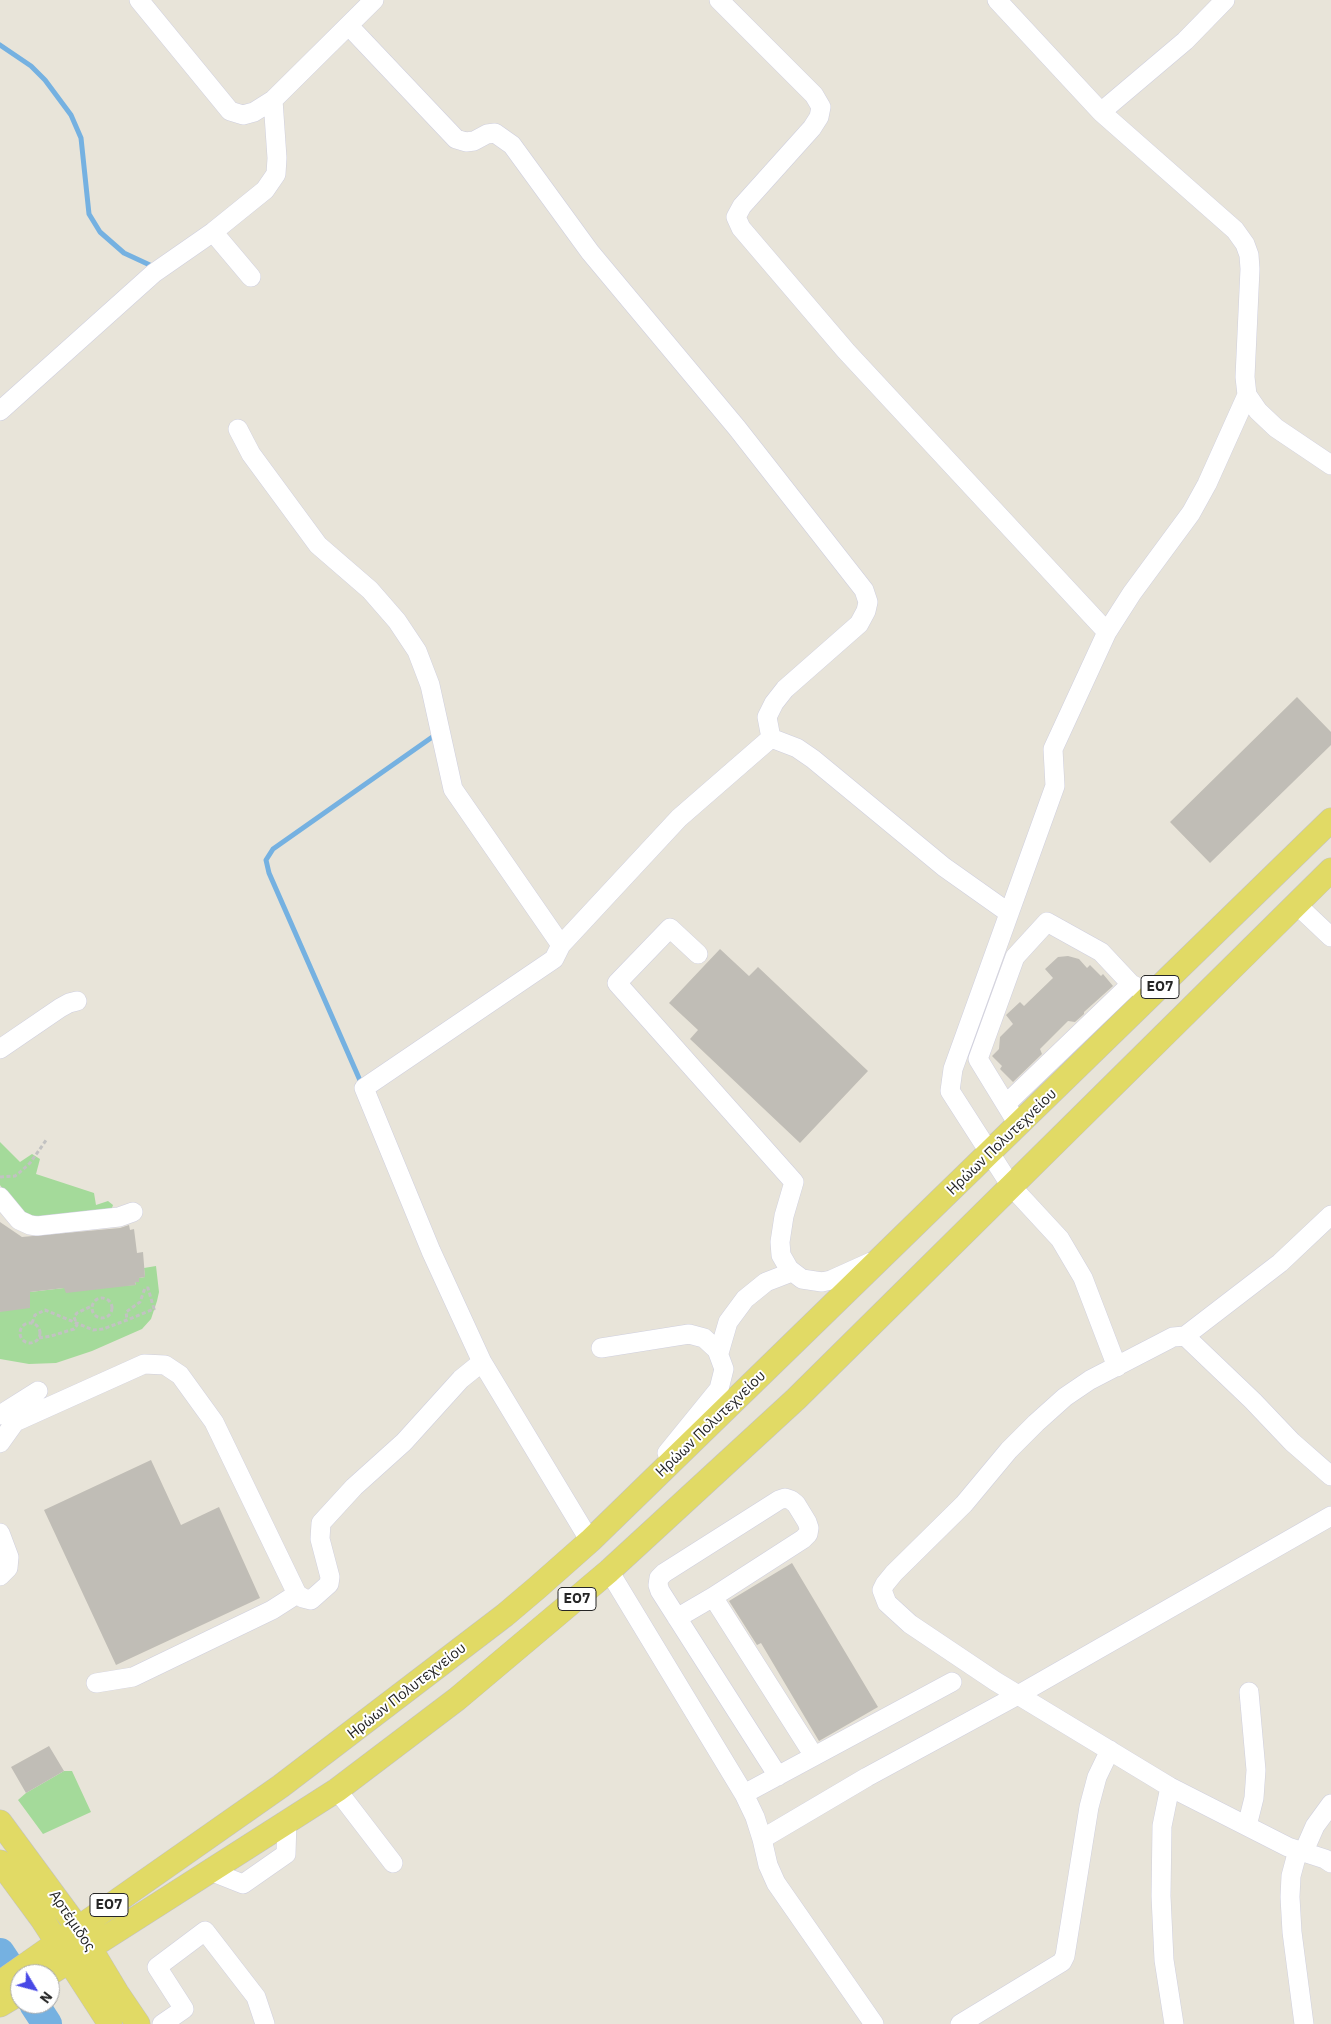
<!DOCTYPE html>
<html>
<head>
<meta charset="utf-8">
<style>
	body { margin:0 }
	#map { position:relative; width:1331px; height:2024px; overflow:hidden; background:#e8e4d9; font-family:"IBM Plex Sans",sans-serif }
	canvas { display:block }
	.north { position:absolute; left:10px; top:1964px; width:50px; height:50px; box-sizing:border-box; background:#fff; border:1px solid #a8a8a8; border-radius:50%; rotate:127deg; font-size:14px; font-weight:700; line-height:20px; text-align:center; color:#262626 }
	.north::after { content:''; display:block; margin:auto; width:18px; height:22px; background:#4748e6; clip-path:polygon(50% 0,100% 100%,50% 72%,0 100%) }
</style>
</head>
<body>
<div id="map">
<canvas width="1331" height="2024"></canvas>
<div class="north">N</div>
</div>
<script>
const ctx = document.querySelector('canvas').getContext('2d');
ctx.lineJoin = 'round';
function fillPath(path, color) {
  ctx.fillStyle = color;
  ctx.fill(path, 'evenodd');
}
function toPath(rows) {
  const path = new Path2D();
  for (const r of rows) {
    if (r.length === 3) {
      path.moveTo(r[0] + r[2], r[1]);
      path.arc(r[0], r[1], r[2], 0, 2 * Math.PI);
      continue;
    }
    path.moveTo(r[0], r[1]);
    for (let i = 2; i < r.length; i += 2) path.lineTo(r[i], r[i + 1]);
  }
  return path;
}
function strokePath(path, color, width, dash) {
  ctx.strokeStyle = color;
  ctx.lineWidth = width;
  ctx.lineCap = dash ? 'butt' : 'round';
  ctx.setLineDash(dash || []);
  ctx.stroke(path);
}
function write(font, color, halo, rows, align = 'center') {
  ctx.font = font + ' "IBM Plex Sans",sans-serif';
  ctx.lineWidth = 4;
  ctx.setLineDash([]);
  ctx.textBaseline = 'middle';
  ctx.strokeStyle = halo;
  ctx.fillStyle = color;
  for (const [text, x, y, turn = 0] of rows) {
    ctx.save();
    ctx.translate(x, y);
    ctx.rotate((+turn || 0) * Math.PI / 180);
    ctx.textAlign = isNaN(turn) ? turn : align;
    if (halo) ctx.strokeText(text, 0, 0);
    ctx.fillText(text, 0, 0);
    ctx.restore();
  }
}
fillPath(toPath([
	[0,1142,20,1162,32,1154,40,1159,36,1174,94,1193,96,1205,108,1201,113,1205,112,1208,110,1211,43,1221,19,1211,0,1185],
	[156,1266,159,1292,157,1301,151,1319,142,1329,92,1351,56,1363,29,1364,0,1359,0,1312,30,1292,64,1288,136,1285,135,1282,139,1281,139,1278,145,1277,144,1268],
	[64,1771,72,1771,91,1812,43,1834,18,1800,26,1793]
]), '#a4da9a');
strokePath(toPath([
	[0,45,31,66,45,80,71,115,81,138,89,214,100,232,124,253,152,266],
	[362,1085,269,873,266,860,273,849,438,733]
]), '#75b1e1', 5);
strokePath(toPath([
	[0,1953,20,1983],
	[34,2004,47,2024]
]), '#75b1e1', 30);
fillPath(toPath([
	[1297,697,1331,732,1331,745,1210,863,1170,822],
	[720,949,749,976,758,967,868,1071,800,1143,690,1039,698,1030,669,1003],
	[1068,956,1079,959,1087,968,1090,965,1101,976,1103,974,1113,986,1084,1012,1084,1014,1075,1022,1068,1021,1040,1049,1042,1054,1013,1082,1000,1069,1002,1066,992,1056,999,1049,1000,1037,1013,1024,1006,1015,1020,1002,1024,1006,1053,978,1045,969,1058,957],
	[0,1222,22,1237,120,1228,129,1225,130,1230,134,1229,137,1253,143,1252,145,1277,139,1278,139,1282,135,1282,136,1285,66,1293,64,1288,30,1292,30,1308,0,1312],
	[151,1460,181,1525,219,1507,260,1598,116,1665,44,1510],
	[792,1563,878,1707,819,1741,761,1643,757,1645,729,1601],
	[49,1746,64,1771,26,1793,11,1767]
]), '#c0bdb6');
const minor = toPath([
	[139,0,230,111,243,115,254,112,273,100],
	[719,0,814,95,821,107,819,117,812,128,742,206,736,217,741,228,846,351,1107,632],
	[997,0,1101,112,1235,230,1245,244,1249,255,1250,269,1245,377,1247,395,1258,411,1276,428,1331,465],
	[349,26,456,139,466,142,474,141,487,134,495,133,512,145,590,252,737,428,864,590,868,602,866,611,859,624,785,689,774,703,767,717,771,738],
	[1101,112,1185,41,1225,0],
	[213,232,251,277],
	[0,411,154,273,213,232,265,190,276,174,277,158,273,100,374,0],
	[238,429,251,454,318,545,370,590,397,621,417,651,430,685,453,789,561,945],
	[1296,904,1331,937],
	[698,954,670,928,617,983,794,1182,784,1216,780,1242,781,1255,789,1269,802,1279,822,1282,831,1280,871,1262],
	[0,1049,60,1008,69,1003,77,1001],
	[1006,1104,1131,984],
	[1019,1126,978,1059,1015,957,1047,922,1101,952,1131,984,1152,995],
	[0,1197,19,1220,30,1225,37,1226,119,1217,133,1212],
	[1331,1215,1280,1263,1185,1336,1173,1337,1090,1380,1065,1397,1036,1423,1009,1450,964,1504,894,1573,885,1584,882,1590,887,1603,910,1624,995,1681,1170,1787,1288,1847,1325,1859,1331,1863],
	[1185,1336,1253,1401,1292,1442,1331,1476],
	[601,1348,689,1334,704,1338,717,1350,724,1369,719,1389,667,1453],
	[719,1353,728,1322,745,1299,766,1282,792,1272],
	[1117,1367,1083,1278,1060,1239,1011,1186,950,1091,953,1069,1055,786,1053,749,1107,632,1132,593,1191,513,1207,484,1247,395],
	[0,1415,38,1391],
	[0,1443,15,1422,144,1364,165,1365,180,1375,214,1422,297,1594,272,1610,133,1677,96,1683],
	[0,1533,9,1557,8,1568,0,1576],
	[590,1541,482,1362,431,1251,364,1088,554,959,561,945,679,818,771,738,797,748,813,759,944,867,1009,913],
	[609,1571,744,1794,755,1817,762,1839],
	[297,1594,303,1598,311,1600,329,1584,330,1577,320,1539,321,1523,354,1487,404,1442,461,1379,482,1362],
	[677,1618,713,1597],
	[778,1776,660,1591,658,1585,659,1578,664,1573,779,1500,785,1498,791,1500,796,1504,807,1522,809,1528,808,1534,803,1539,713,1597,814,1756],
	[1170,1787,1162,1826,1161,1896,1164,1960,1174,2024],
	[337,1790,393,1863],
	[744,1794,952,1682],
	[1247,1826,1254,1798,1256,1770,1249,1692],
	[1298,1850,1291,1876,1290,1897,1292,1932,1304,2024],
	[1304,1851,1315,1826,1331,1804],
	[210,1871,243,1884,286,1854,287,1821],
	[162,2024,184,2009,157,1967,205,1931,256,1997,265,2024],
	[874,2024,776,1883,768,1865,762,1839,867,1777,1018,1695,1331,1516],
	[960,2024,1062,1962,1065,1956,1089,1807,1097,1777,1110,1750]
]);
const major = toPath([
	[0,1822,78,1928,117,1993,138,2024],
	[0,1862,42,1919,110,2024],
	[49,1974,337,1790,457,1699,609,1571,796,1399,1331,870],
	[0,1983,281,1786,505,1615,538,1587,590,1541,1331,820],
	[0,2005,20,1993]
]);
strokePath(minor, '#cfcfde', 20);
strokePath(major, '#c2c2c2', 25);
strokePath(toPath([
	[0,1177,15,1176,19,1173,30,1163,47,1139],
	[102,1308,10],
	[32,1323,35,1315,45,1310,93,1330,103,1329,127,1320,154,1309,148,1288,145,1288,140,1302,126,1312,127,1320],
	[30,1333,10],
	[39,1338,51,1336,74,1329,77,1325,74,1317,77,1313,92,1306]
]), '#c2c2c2', 3, [4, 2.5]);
strokePath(minor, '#fff', 19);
strokePath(major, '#e1da65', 24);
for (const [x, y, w] of [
	[1160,987,38],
	[577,1599,38],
	[109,1905,38]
]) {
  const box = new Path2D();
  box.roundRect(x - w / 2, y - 11.5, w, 23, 4);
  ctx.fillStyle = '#fff';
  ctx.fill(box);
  strokePath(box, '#262626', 1);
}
write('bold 14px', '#262626', null, [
	["ΕΟ7",1160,987],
	["ΕΟ7",577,1599],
	["ΕΟ7",109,1905]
]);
write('15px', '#262626', '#fff', [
	["Ηρώων Πολυτεχνείου",1002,1142,-44],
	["Ηρώων Πολυτεχνείου",711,1424,-44],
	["Ηρώων Πολυτεχνείου",407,1691,-38],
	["Αρτέμιδος",72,1921,56]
]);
</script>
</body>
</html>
